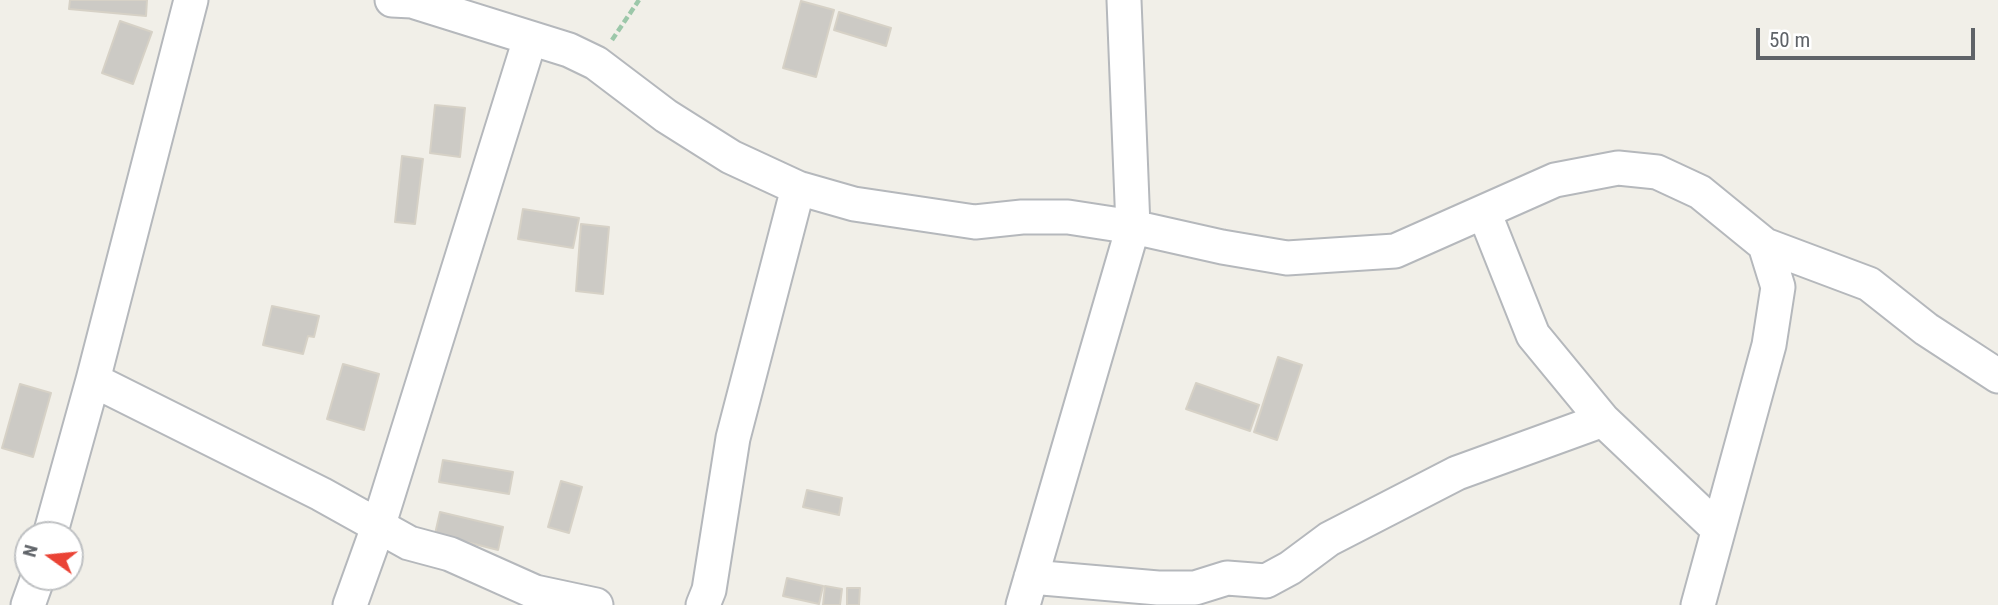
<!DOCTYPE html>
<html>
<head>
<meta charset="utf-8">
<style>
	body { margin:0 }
	#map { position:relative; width:1998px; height:605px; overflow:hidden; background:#f1efe8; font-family:"Roboto Condensed",sans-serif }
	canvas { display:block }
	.north { position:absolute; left:14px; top:521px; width:70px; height:70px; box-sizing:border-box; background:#fff; border:2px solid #bfc1c3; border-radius:50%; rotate:285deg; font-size:19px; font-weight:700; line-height:28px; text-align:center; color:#5f6368 }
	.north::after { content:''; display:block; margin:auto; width:24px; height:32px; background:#ea4335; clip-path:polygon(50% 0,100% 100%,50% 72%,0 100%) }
	.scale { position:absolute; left:1756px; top:28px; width:219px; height:32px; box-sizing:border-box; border:4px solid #5f6368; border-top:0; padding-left:9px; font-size:21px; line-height:24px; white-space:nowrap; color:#5f6368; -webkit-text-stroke:5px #fff; paint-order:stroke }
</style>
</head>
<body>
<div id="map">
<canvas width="1998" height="605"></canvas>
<div class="north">N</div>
<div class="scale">50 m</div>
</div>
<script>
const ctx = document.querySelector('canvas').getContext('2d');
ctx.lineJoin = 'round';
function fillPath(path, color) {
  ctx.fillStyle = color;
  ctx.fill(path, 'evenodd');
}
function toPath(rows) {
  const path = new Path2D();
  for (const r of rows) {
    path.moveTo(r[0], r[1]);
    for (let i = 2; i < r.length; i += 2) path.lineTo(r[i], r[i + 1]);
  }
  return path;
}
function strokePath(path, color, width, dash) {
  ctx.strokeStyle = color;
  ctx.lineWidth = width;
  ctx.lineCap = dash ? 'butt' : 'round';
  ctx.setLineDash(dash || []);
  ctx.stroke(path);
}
const building = toPath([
	[70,0,147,0,146,16,69,9,70,0],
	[801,1,834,10,816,77,783,68,801,1],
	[839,12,891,28,886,46,834,30,839,12],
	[120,21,152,32,133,84,102,73,120,21],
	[435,105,465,108,460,157,430,153,435,105],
	[402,156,423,159,415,224,395,222,402,156],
	[523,209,579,218,573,248,518,239,523,209],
	[581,224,609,227,603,294,576,291,581,224],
	[272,306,319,316,314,337,308,336,303,354,263,345,272,306],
	[1278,357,1302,365,1277,440,1254,432,1278,357],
	[343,364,379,374,364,430,327,419,343,364],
	[1196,383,1259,405,1250,431,1186,409,1196,383],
	[20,384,51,393,33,457,2,448,20,384],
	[443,460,513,472,509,494,439,482,443,460],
	[561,481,582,487,569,533,548,527,561,481],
	[807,490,842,498,839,515,803,507,807,490],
	[440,512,503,527,498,550,435,534,440,512],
	[787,578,823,586,819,604,783,596,787,578],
	[825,586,842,589,840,605,823,605,825,586],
	[847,588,860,588,859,605,847,605,847,588]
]);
fillPath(building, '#cccac5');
strokePath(building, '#d6d1c6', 2);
const street = toPath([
	[392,0,412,1,569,50,596,63,666,116,731,157,798,188,854,204,975,222,1022,217,1068,217,1133,227,1222,247,1287,258,1395,251,1555,180,1618,168,1657,172,1700,192,1765,245,1778,287,1769,345,1698,605],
	[1484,212,1533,335,1603,420,1718,529],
	[1765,245,1869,284,1926,329,1998,376],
	[93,380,321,494,409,543,450,554,535,592,596,605],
	[50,535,93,380,191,0],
	[1031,577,1158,588,1195,588,1227,578,1266,581,1290,568,1329,539,1457,473,1603,420],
	[28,605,38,577],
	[350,605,378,527,530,39],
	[703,605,709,590,733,438,798,188],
	[1023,605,1133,227,1124,0]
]);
strokePath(street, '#b5b8bc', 37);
strokePath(toPath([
	[612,40,639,0]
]), '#9cc7a9', 4.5, [7, 3.5]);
strokePath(street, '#fff', 33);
</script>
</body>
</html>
